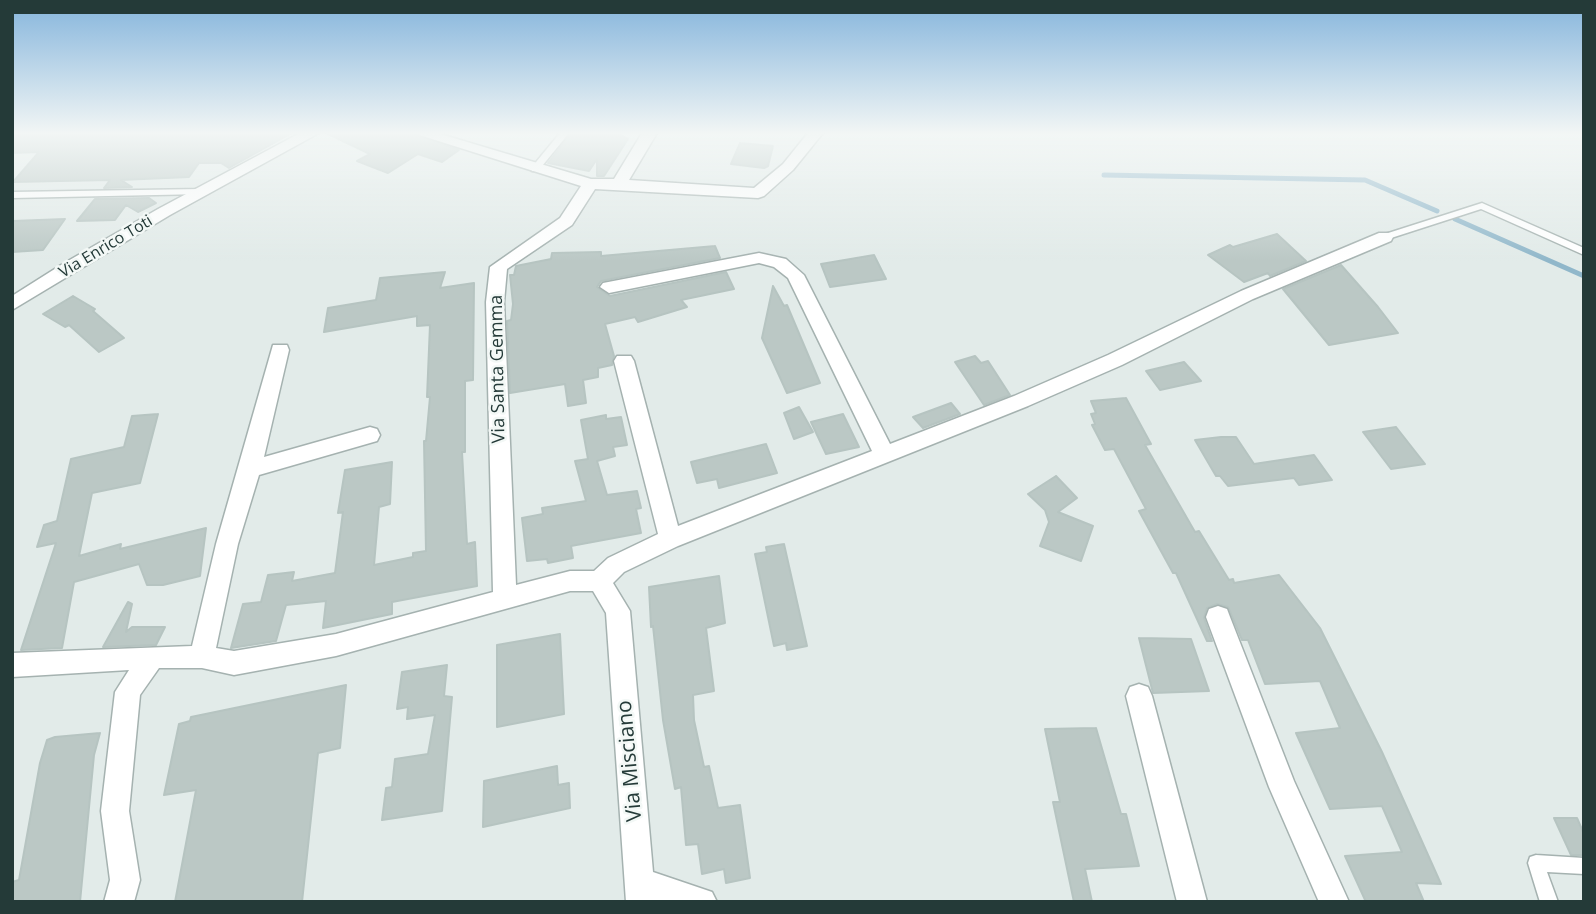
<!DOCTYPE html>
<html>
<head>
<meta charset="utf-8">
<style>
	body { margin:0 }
	#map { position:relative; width:1596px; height:914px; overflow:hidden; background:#e2ebe9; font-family:"Open Sans",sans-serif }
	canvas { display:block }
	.frame { position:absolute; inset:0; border:14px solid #243a38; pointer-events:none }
</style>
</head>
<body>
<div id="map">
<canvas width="1596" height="914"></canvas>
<div class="frame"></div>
</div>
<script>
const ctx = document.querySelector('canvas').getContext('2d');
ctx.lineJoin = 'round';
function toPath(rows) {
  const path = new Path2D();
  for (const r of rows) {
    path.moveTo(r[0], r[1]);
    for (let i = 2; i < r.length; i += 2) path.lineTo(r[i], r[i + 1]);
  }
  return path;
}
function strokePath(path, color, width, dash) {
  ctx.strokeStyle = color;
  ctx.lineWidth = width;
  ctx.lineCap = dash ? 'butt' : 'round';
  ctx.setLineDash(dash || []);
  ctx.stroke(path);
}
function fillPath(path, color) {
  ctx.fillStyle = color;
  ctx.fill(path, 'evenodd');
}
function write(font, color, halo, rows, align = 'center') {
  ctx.font = font + ' "Open Sans",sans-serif';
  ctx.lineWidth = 5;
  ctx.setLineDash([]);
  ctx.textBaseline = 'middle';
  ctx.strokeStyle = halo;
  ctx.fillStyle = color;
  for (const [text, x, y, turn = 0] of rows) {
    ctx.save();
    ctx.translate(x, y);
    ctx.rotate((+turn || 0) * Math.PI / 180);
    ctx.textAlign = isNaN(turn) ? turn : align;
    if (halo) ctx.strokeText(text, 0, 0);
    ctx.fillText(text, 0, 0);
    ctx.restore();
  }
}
strokePath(toPath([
	[1104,175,1365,180,1437,211],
	[1455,219,1584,276]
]), '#90b7ca', 5);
const building = toPath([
	[12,133,292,133,229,168,221,163,199,163,189,177,121,180,132,187,104,188,110,180,13,182,39,152,12,153,12,133],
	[326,133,411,133,459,150,442,162,418,154,388,173,357,161,370,154,326,133],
	[571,133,615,133,628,139,604,176,597,176,597,159,589,171,548,163,571,133],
	[740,143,773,146,768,166,764,168,731,164,740,143],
	[149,198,156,203,138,212,126,205,115,220,77,221,95,199,149,198],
	[65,219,43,250,12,252,12,221,65,219],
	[1277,234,1306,261,1270,276,1268,273,1244,282,1208,255,1230,245,1233,247,1277,234],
	[715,246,720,258,601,281,597,287,610,296,726,272,734,289,681,300,687,307,638,322,635,317,605,324,614,356,612,365,598,368,598,377,583,380,586,403,568,406,565,384,510,393,507,321,511,320,513,304,510,275,514,275,516,266,551,259,552,253,601,252,601,256,715,246],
	[874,255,886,279,830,287,821,264,874,255],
	[1341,265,1378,307,1398,333,1329,345,1283,289,1341,265],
	[445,272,440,288,474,283,473,380,465,381,465,452,462,452,467,544,475,542,477,586,392,602,392,614,323,628,326,601,286,605,276,641,231,648,243,604,261,602,268,575,294,572,292,581,335,573,343,512,338,513,345,470,392,462,390,504,379,507,374,565,413,557,413,553,426,551,424,441,426,441,430,397,427,397,430,325,417,326,417,316,324,332,328,308,376,300,380,278,445,272],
	[773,286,784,306,787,305,820,383,787,393,762,338,773,286],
	[73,296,95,309,93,311,124,338,99,352,69,325,65,327,43,314,73,296],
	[975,356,981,363,988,361,1010,395,984,405,955,362,975,356],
	[1184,362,1201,381,1160,390,1146,371,1184,362],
	[1126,398,1151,444,1145,445,1195,532,1199,531,1229,580,1233,579,1234,583,1279,575,1320,628,1382,752,1441,884,1416,883,1424,902,1366,902,1345,856,1402,852,1382,806,1330,809,1296,733,1340,728,1320,681,1265,684,1248,640,1242,640,1228,607,1217,604,1207,608,1204,618,1212,641,1207,641,1176,573,1173,573,1139,511,1146,509,1114,449,1105,450,1092,425,1095,424,1091,414,1096,413,1091,401,1126,398],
	[951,403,960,414,923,428,913,417,951,403],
	[799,407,813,432,794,439,784,413,799,407],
	[158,414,140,483,92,493,79,556,121,544,120,549,206,528,200,576,163,585,147,585,139,564,74,582,62,648,21,650,56,543,37,547,44,525,57,521,71,459,124,447,132,416,158,414],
	[843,414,859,447,826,454,811,422,843,414],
	[606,415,606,419,621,417,627,445,613,447,615,456,597,461,607,495,637,491,641,508,636,509,641,533,571,546,573,558,548,563,547,559,527,561,522,518,543,514,542,508,586,501,575,461,588,459,581,420,606,415],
	[1396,427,1425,464,1391,469,1363,432,1396,427],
	[1221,437,1236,437,1254,464,1314,455,1332,480,1299,485,1294,478,1228,486,1220,476,1216,476,1195,440,1221,437],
	[766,444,777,473,719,488,717,479,697,483,691,462,766,444],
	[1056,476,1077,498,1058,512,1093,526,1081,561,1040,546,1049,522,1045,510,1028,494,1056,476],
	[784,544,807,646,787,650,786,643,774,646,755,554,767,552,766,547,784,544],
	[719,576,725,623,706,628,714,691,693,695,694,720,704,767,709,766,718,808,740,805,750,878,726,883,724,869,702,874,698,844,686,845,681,787,675,789,663,720,653,626,651,627,649,587,719,576],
	[128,602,132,604,126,632,132,627,165,627,156,645,103,647,128,602],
	[560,634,564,714,497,727,497,645,560,634],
	[1139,638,1191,639,1209,691,1153,693,1139,638],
	[447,665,444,696,452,697,442,811,382,820,386,788,392,787,395,759,428,754,435,715,407,719,408,707,397,709,402,672,447,665],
	[346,685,340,748,318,753,302,902,175,902,196,790,164,795,179,724,190,721,191,717,346,685],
	[1096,728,1121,814,1126,814,1139,866,1085,869,1092,902,1074,902,1053,802,1060,802,1045,729,1096,728],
	[100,733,94,755,80,902,12,902,12,882,19,880,40,763,47,740,55,737,100,733],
	[557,766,558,785,569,783,570,808,483,827,484,781,557,766],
	[1554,818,1577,818,1584,834,1584,855,1571,855,1554,818]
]);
fillPath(building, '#bbc8c5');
strokePath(building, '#b6c4c1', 2);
const service = toPath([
	[560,133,569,133,538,171,532,171,532,167,560,133],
	[201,189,204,190,204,194,12,198,12,192,201,189],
	[1482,203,1584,248,1584,255,1481,209,1388,239,1382,239,1380,237,1382,235,1482,203],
	[1536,855,1584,858,1584,874,1547,872,1558,902,1540,902,1528,863,1530,857,1536,855]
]);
const minor = toPath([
	[413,133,437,133,591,179,614,179,642,133,657,133,629,180,754,188,783,164,808,133,823,133,793,170,764,196,758,198,595,189,572,225,507,269,504,302,516,585,570,571,594,571,608,558,658,534,614,361,617,356,631,356,634,361,678,526,872,451,788,278,774,267,759,263,609,293,600,287,603,283,759,253,786,259,804,275,890,444,1014,396,1108,355,1241,291,1379,233,1391,233,1393,237,1391,241,1253,299,1122,365,1028,406,678,546,624,572,613,583,630,611,653,872,712,892,717,902,626,902,606,613,593,591,570,591,336,656,234,675,202,668,159,668,140,695,129,811,140,880,134,902,104,902,110,880,101,811,115,692,129,670,12,677,12,653,192,646,216,544,273,345,287,345,289,350,264,457,370,427,377,429,380,435,377,441,259,475,238,544,216,648,234,651,336,634,493,592,486,302,490,267,560,218,581,186,413,133],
	[1218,606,1227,609,1230,617,1294,781,1349,902,1319,902,1269,787,1206,617,1209,609,1218,606],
	[1139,684,1148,687,1152,696,1207,902,1177,902,1126,696,1130,687,1139,684]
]);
const tertiary = toPath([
	[300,133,319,133,170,215,12,310,12,296,61,265,158,209,300,133]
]);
strokePath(service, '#a5b2b0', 3);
strokePath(minor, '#a5b2b0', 3);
strokePath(tertiary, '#a5b2b0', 3);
fillPath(service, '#fff');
fillPath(minor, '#fff');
fillPath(tertiary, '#fff');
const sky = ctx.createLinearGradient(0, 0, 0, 261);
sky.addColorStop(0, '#85b5dc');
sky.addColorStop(0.51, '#f2f6f5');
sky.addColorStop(1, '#f2f6f500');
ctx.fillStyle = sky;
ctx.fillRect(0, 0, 1596, 261);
write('16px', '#243a38', '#f3f8f6', [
	["Via Enrico Toti",106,247,-31]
]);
write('18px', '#243a38', '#f3f8f6', [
	["Via Santa Gemma",498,369,-91]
]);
write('21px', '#243a38', '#f3f8f6', [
	["Via Misciano",630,761,-95]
]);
</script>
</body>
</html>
